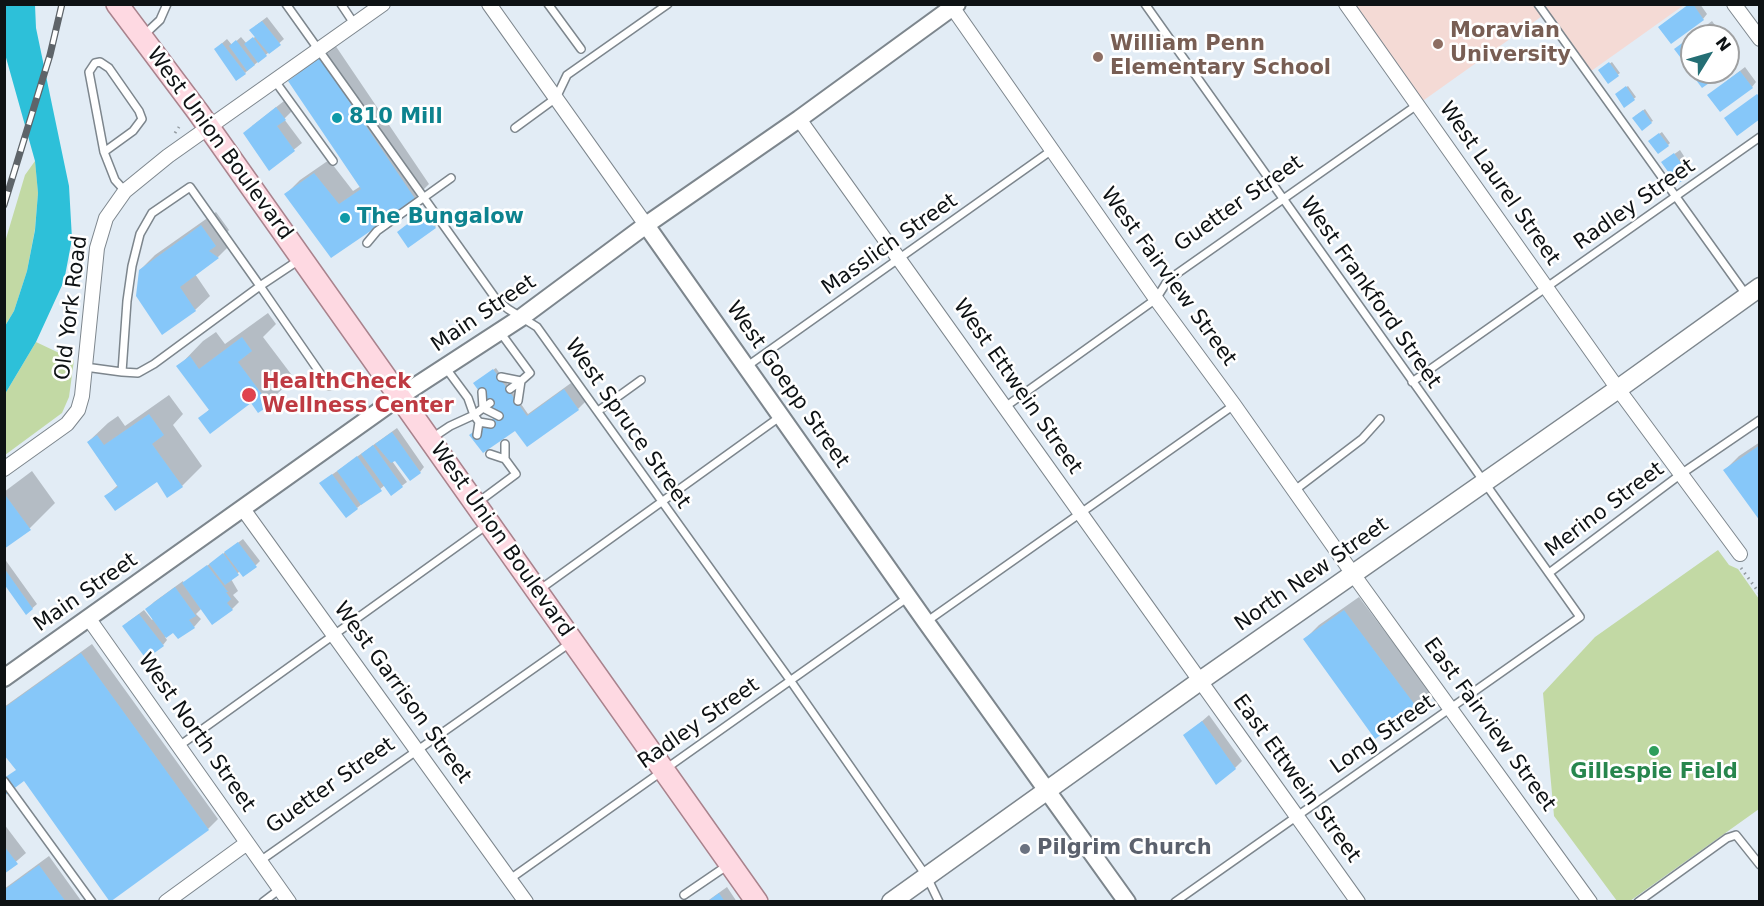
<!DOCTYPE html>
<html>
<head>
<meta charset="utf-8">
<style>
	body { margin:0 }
	#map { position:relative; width:1764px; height:906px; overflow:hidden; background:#e2ecf5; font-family:"DejaVu Sans",sans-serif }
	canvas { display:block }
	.frame { position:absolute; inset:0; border:6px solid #0e1214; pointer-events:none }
	.north { position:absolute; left:1680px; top:24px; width:60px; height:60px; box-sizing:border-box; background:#fff; border:2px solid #9fa0a1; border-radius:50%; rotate:53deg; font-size:16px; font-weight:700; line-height:24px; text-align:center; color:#0e1214 }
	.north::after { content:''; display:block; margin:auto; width:21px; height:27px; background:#246e74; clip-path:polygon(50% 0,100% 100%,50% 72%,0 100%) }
</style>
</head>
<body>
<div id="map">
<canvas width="1764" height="906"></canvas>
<div class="frame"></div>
<div class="north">N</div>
</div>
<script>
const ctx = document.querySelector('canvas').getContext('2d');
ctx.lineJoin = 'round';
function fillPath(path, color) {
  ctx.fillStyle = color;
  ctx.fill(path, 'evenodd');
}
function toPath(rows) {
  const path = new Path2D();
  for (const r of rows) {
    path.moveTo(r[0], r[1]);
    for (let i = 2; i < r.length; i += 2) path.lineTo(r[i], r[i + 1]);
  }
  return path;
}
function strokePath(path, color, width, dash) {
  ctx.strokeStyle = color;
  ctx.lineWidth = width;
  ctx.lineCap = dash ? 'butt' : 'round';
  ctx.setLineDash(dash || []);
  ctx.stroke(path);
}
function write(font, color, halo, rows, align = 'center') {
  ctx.font = font + ' "DejaVu Sans",sans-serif';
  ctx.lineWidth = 5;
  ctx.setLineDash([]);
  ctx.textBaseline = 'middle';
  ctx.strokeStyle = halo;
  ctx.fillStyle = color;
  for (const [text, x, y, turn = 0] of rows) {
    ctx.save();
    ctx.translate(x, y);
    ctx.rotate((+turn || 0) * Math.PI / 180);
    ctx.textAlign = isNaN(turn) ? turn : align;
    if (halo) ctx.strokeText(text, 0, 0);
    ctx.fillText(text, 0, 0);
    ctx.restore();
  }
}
fillPath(toPath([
	[1345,5,1684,5,1587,74,1545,14,1417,105]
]), '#f4dad5');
fillPath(toPath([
	[35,161,38,193,35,229,27,271,14,311,5,326,5,242,25,175],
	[36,342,74,360,69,397,62,413,5,455,5,394],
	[1718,550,1729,565,1738,569,1759,599,1759,809,1630,901,1617,901,1554,816,1543,693,1595,637]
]), '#c2d9a4');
fillPath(toPath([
	[5,4,35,5,36,28,69,186,72,239,64,281,36,342,5,394,5,326,14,311,27,271,35,230,38,193,35,161,5,54]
]), '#2dc0d9');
fillPath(toPath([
	[1689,4,1700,4,1707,14,1703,19],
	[267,17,284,39,245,73,220,45,227,39,232,45,241,37,247,44,256,36,255,26],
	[1712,21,1723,36,1692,36],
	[1728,44,1739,59,1728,68],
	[335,45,429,184,415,198,331,256,286,194,300,180,329,160,353,191,361,186,290,81,305,67],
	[1612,62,1620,73,1608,82,1602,69],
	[1745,67,1756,82,1752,87,1714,91],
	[1628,86,1636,97,1625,106,1618,93],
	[284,101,292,111,284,119,302,143,270,169,252,126],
	[1645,109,1653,121,1651,122,1635,116],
	[1662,132,1670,143,1668,145,1652,139],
	[1680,150,1693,170,1689,174,1666,160],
	[428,209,439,223,435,227,403,228],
	[216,212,229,230,223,237,232,243,218,257,195,274,210,296,195,310,140,270,155,255],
	[268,313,276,324,263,337,294,378,259,411,251,401,200,418,210,409,178,367,203,341,216,332,225,344],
	[496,368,528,414,571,383,585,402,578,409,516,428,477,381],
	[169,395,183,414,173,425,202,466,182,486,157,480,106,496,118,485,88,442,108,423,118,416,125,426],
	[397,428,424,467,420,472,395,459,392,461,407,482,391,494,385,485,357,508,326,479],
	[1760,442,1760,518,1725,470,1739,456],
	[32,471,55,503,30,528,5,547,4,492],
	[243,539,260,561,256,565,240,571,231,579,238,591,233,595,239,602,232,609,202,608,196,614,201,619,194,627,173,630,165,637,167,640,163,645,128,622,144,610,152,620,154,618,147,609,154,602,183,581,184,583],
	[4,558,37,604,27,613,4,582],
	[1359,597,1431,693,1417,707,1305,639,1319,625],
	[92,644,218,819,208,829,24,780,4,796,4,779,17,770,4,753,4,707],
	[1209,715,1242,761,1235,768,1185,736],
	[4,824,26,853,4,872],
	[49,856,82,902,4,902,4,889],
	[727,887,737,902,706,902]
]), '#0003');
fillPath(toPath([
	[1689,4,1693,4,1704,20,1671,44,1658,27],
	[262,21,281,45,269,54,249,30],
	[1707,25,1716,36,1692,36,1692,62,1687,66,1674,49],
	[253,37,267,56,258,63,244,44],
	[236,40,255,65,247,71,229,46],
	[222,43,246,74,236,81,214,49],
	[1728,54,1735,64,1728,70],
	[320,58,416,200,331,258,284,194,314,173,339,204,361,189,288,81],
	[1609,62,1619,76,1608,84,1598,70],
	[1740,71,1753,88,1720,112,1707,95],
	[1690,72,1725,72,1702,88],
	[1626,86,1635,100,1624,108,1615,94],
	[1757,94,1760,97,1760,119,1737,136,1724,118],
	[276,107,286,120,277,126,295,151,269,171,243,133],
	[1643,110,1652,123,1642,131,1632,118],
	[1659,133,1669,146,1658,154,1648,141],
	[1674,153,1690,176,1677,184,1661,162],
	[423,212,436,228,408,248,397,232],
	[201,225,216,246,209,251,219,258,180,287,196,311,162,335,136,296,139,270],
	[242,337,252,351,238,362,270,405,258,413,251,403,210,434,198,418,209,410,176,366,190,356,199,369],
	[493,369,527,416,564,389,579,410,527,447,515,431,483,453,469,435,497,416,473,383],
	[149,414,164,435,152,444,183,487,167,498,157,482,115,511,104,496,118,487,87,442,97,435,104,445],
	[392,432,421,473,410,481,395,461,391,463,375,444],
	[373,445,403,487,391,496,361,454],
	[1760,445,1760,521,1723,470],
	[357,456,382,491,361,505,337,471],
	[332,474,358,509,346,518,319,483],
	[6,496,31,530,4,549,4,497],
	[238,542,257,567,243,577,224,552],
	[223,553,239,575,225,585,209,564],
	[207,565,228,592,226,592,231,599,227,603,233,610,212,625,182,583],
	[4,568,33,609,26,615,4,584],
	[175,587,196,616,189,620,195,628,178,639,173,633,166,638,145,609],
	[1344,610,1418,709,1375,739,1303,639],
	[139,614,164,646,146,659,122,626],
	[81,653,209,830,110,902,24,781,4,796,4,778,16,770,4,755,4,708],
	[1202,721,1236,769,1216,785,1183,735],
	[4,846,18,864,4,874],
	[39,865,66,902,4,902,4,890],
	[719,893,725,902,707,902]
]), '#86c7f9');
const service = toPath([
	[286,4,496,299,508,309,537,327,790,680,927,877,939,902],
	[341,4,355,25],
	[548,4,581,49],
	[1145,4,1580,617,1175,902],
	[1538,4,1747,296],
	[144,35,160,20,167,4],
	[275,81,333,161],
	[515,128,556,98,567,75,668,4],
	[104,152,133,131,142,119,139,111,109,68,100,62,95,63,89,72,104,152,115,180,125,191],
	[367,243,377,231,451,178],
	[299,260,260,286,329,386],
	[500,332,530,373,521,381,518,401],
	[85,367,122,372,138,373,154,364,260,286,190,187,152,213,140,234,132,266,127,301,122,372],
	[445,367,468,398,474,415,479,422,491,424],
	[746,367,1052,150],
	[501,377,521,381,510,389],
	[1412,382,1760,137],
	[490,403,483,408,499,416],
	[1005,407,1156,299,1168,280,1417,105],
	[598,411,641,380],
	[477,435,479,422],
	[432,438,450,426,474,415,483,408,482,392],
	[490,454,505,459,505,444],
	[1295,490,1362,439,1380,419],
	[477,503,516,474,505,459],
	[1549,573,1681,474,1760,420],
	[539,590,781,416],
	[926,622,1234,405],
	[179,746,487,525],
	[4,781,92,902],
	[260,861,570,643],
	[510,879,907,598],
	[684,895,728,865],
	[263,902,280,889],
	[1638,902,1727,838,1736,835,1760,865]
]);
const minor = toPath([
	[489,4,646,225],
	[950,4,1156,299,1234,405,1353,574,1590,902],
	[1346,4,1618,389,1740,554],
	[1734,4,1760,39],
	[799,119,1358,902],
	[4,469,67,424,78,410,82,396,97,248,106,218,125,191,168,156,383,4],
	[243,509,526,902],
	[89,619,289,902],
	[166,902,247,843]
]);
const tertiary = toPath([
	[646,225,926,622,1127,902],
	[4,678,399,397,522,317,646,225,799,119,957,4]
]);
const secondary = toPath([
	[891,902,1200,681,1618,389,1760,287]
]);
const primary = toPath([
	[117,4,198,112,757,902]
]);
strokePath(service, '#7d868d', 10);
strokePath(minor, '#7d868d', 16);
strokePath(tertiary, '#7d868d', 20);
strokePath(secondary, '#7d868d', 21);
strokePath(primary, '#a9838d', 24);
strokePath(toPath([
	[175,133,179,127],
	[1741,568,1760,594]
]), '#91999f', 3, [1.5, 4.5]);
strokePath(service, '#fff', 7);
strokePath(minor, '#fff', 14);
strokePath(tertiary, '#fff', 16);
strokePath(secondary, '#fff', 18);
strokePath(primary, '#fed9e2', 21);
const rail = toPath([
	[4,205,50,55,62,4]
]);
strokePath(rail, '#5e6469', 7);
strokePath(rail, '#fff', 4.5, [14]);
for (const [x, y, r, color] of [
	[1438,44,6,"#8d6e63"],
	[1098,57,6,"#8d6e63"],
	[337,118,6,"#0f9aa8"],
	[345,218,6,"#0f9aa8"],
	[249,395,8,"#e0444e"],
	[1654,751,6,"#2e9e5b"],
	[1025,849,6,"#6b7280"]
]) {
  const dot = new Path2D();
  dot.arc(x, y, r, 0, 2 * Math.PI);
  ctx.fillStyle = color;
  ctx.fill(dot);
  strokePath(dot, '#fff', 2);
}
write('bold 21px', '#785e54', '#fff', [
	["Moravian",1450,32],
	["University",1450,56],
	["William Penn",1110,45],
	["Elementary School",1110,69]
], 'left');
write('bold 21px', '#0d838f', '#fff', [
	["810 Mill",349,118],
	["The Bungalow",357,218]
], 'left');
write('21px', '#0e1214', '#fff', [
	["West Union Boulevard",219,144,54],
	["West Laurel Street",1499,184,55],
	["Guetter Street",1239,204,-35],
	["Radley Street",1635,205,-35],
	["Masslich Street",890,245,-35],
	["West Fairview Street",1168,277,54],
	["West Frankford Street",1370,293,55],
	["Old York Road",72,308,-83],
	["Main Street",484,314,-34],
	["West Goepp Street",787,385,55],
	["West Ettwein Street",1017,387,55],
	["West Spruce Street",627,424,55],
	["Merino Street",1605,510,-37],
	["West Union Boulevard",501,540,55],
	["North New Street",1312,575,-35],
	["Main Street",86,593,-35],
	["West Garrison Street",402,693,54],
	["Radley Street",699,724,-35],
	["East Fairview Street",1489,725,54],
	["West North Street",196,733,55],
	["Long Street",1383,735,-35],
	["East Ettwein Street",1296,779,54],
	["Guetter Street",331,786,-35]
]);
write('bold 21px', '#be3a42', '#fff', [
	["HealthCheck",262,383],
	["Wellness Center",262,407]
], 'left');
write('bold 21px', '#27864d', '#fff', [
	["Gillespie Field",1654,773]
]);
write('bold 21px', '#5b616d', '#fff', [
	["Pilgrim Church",1037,849]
], 'left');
</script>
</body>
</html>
